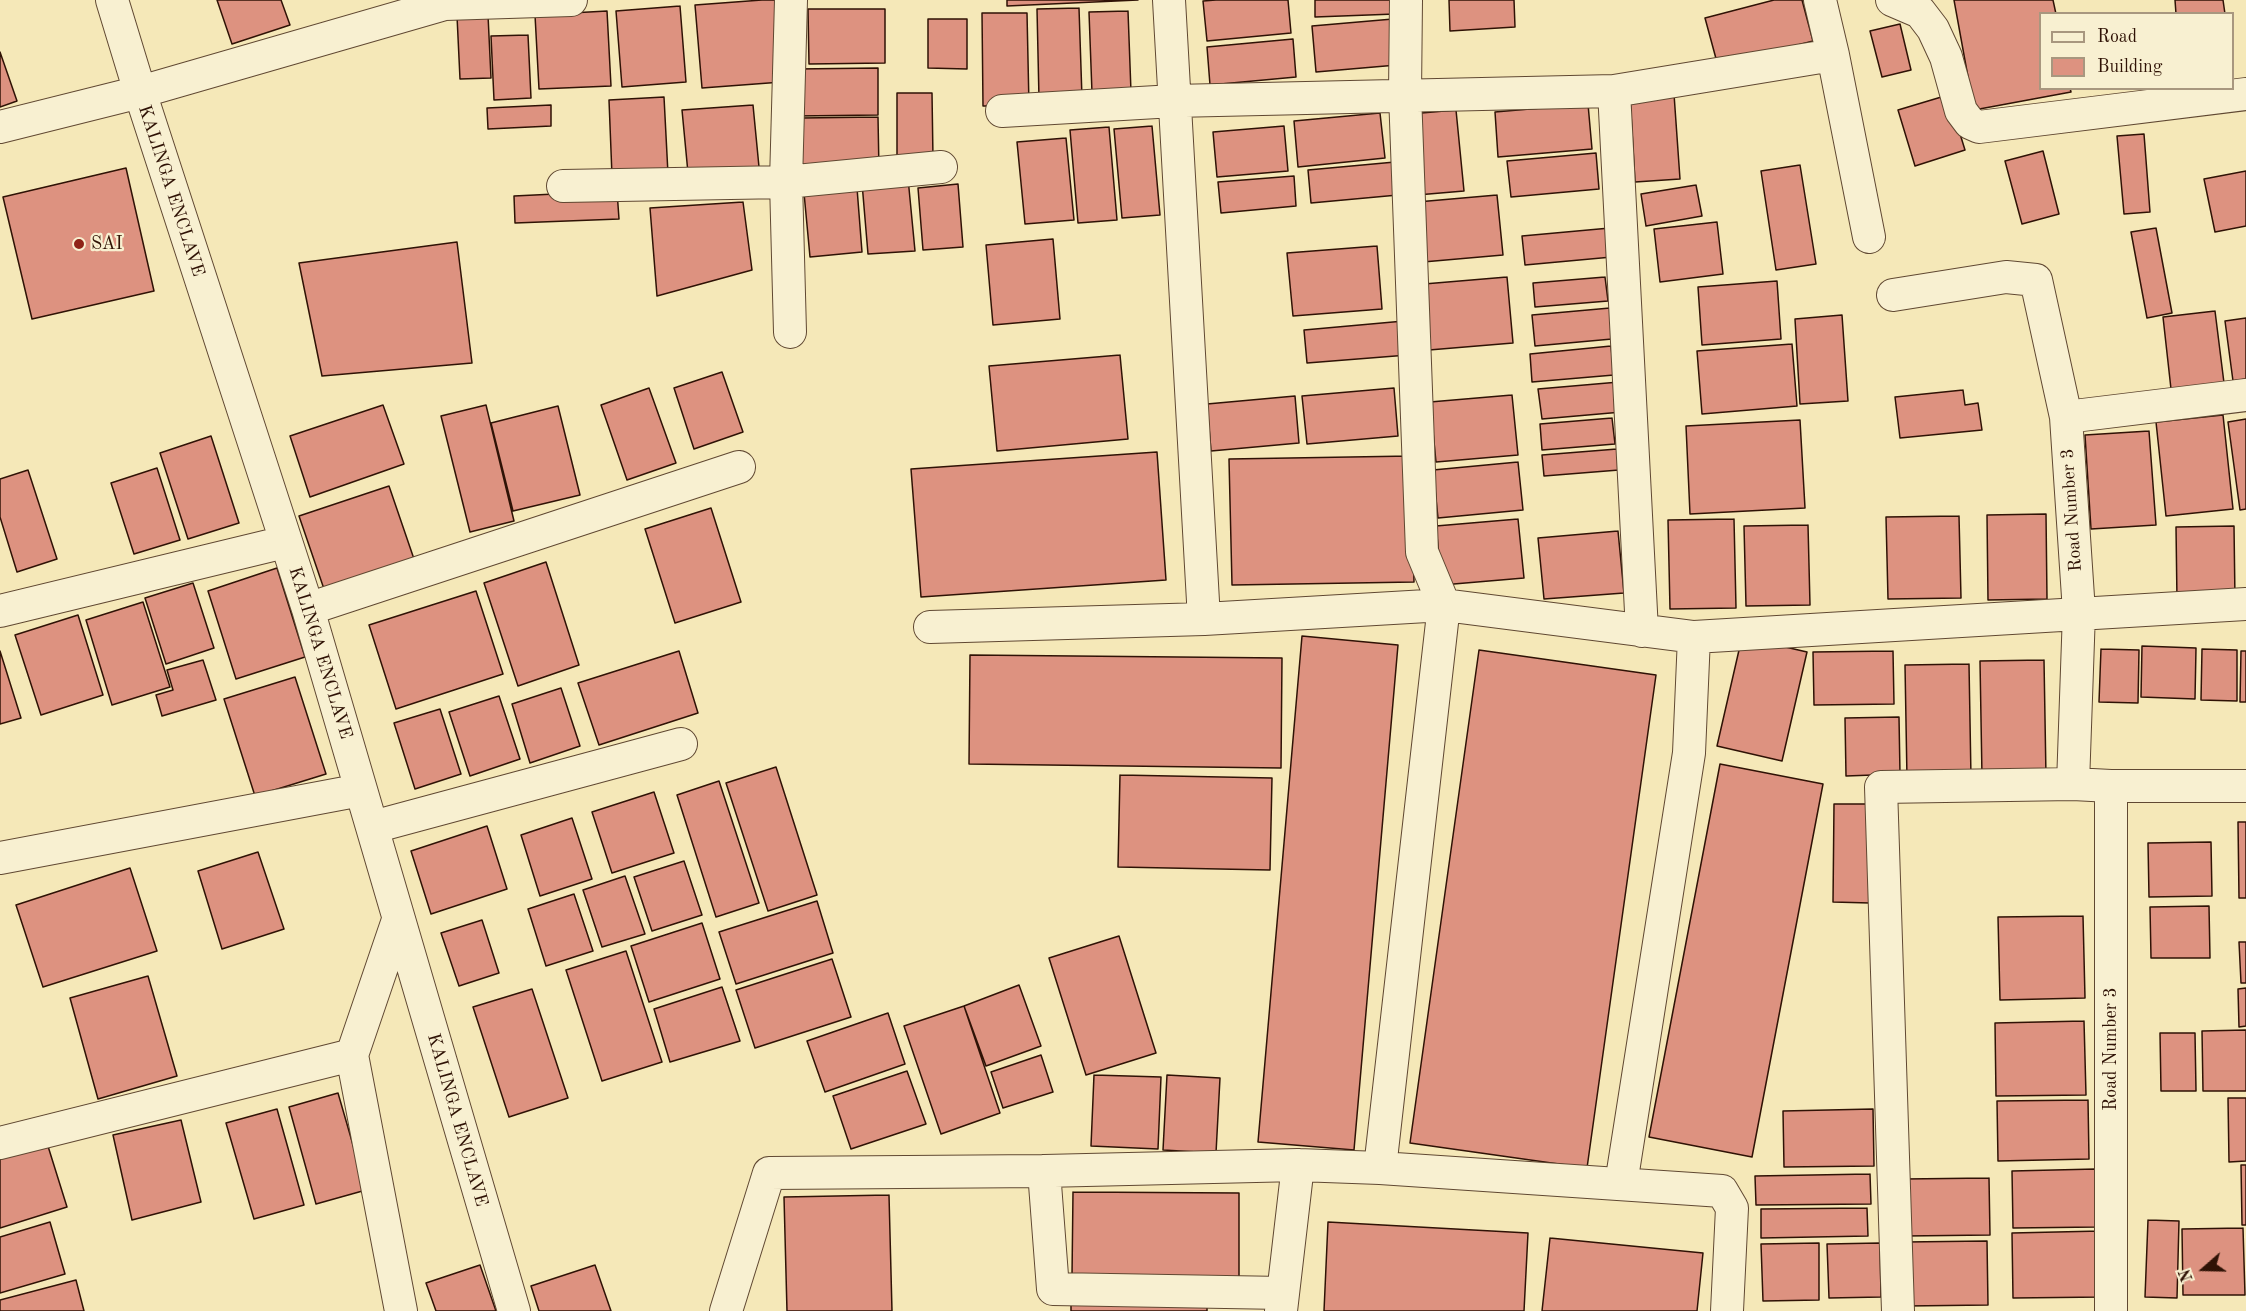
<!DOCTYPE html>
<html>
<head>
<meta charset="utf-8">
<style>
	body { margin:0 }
	#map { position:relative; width:2246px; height:1311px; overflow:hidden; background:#f5e8b8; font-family:"Old Standard TT",serif }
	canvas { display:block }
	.legend { position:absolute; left:2039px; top:12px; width:195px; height:78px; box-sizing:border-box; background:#f8f0d1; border:2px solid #a8977f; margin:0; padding:8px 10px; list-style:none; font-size:18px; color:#2f1205 }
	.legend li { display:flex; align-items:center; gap:12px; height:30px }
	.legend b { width:30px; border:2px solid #a8977f }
	.north { position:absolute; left:2174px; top:1239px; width:60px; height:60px; -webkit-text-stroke:4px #f8f0d1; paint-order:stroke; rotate:250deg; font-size:16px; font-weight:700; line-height:24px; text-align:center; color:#2f1205 }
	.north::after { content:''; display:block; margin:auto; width:21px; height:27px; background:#2f1205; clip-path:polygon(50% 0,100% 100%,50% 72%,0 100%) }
</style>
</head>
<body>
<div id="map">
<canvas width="2246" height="1311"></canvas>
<ul class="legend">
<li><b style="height:8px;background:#f8f0d1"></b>Road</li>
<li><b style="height:16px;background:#dd9280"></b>Building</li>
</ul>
<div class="north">N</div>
</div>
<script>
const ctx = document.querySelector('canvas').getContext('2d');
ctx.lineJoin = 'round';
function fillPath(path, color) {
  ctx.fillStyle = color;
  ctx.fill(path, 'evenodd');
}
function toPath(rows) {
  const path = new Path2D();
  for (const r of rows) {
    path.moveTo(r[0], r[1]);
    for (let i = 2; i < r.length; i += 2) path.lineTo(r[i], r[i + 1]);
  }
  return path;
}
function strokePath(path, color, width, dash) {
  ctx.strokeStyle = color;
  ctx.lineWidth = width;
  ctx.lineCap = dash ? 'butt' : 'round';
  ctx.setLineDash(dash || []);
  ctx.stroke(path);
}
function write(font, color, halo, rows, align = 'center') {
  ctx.font = font + ' "Old Standard TT",serif';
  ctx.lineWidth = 4.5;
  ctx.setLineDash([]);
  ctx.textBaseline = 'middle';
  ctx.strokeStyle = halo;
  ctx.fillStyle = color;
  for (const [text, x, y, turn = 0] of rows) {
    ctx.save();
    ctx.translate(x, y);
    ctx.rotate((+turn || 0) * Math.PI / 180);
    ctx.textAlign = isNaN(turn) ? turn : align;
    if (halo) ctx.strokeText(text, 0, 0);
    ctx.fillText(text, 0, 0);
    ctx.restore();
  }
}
const building = toPath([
	[217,0,281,0,290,25,232,44,217,0],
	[762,0,776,0,782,82,702,88,695,5,762,0],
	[1007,0,1138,0,1007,6,1007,0],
	[1216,0,1288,0,1291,33,1207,41,1203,1,1216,0],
	[1315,0,1394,0,1395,14,1315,17,1315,0],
	[1449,0,1514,0,1515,27,1450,31,1449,0],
	[1774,0,1802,0,1813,41,1718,66,1705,18,1774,0],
	[1954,0,2053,0,2056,14,2040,14,2040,88,2070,88,2071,92,1974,110,1954,0],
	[2175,0,2223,0,2225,14,2176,14,2175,0],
	[680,6,686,82,622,87,616,11,680,6],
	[1079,8,1082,98,1039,99,1037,9,1079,8],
	[808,9,885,9,885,63,809,64,808,9],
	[607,11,611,86,539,89,535,15,607,11],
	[1128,11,1131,92,1092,93,1089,12,1128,11],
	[982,13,1027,13,1029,106,983,106,982,13],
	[488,15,491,78,460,79,457,16,488,15],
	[928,19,967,19,967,69,928,68,928,19],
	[1393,19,1397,65,1316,72,1312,26,1393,19],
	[1900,24,1911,70,1882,77,1870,31,1900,24],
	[528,35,531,98,494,100,491,36,528,35],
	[1293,39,1296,77,1210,85,1207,47,1293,39],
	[0,52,17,101,0,107,0,52],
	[878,68,878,115,796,116,796,69,878,68],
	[897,93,932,93,933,159,897,160,897,93],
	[1674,94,1680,179,1635,182,1630,97,1674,94],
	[1948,95,1965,150,1915,166,1898,110,1948,95],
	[664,97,668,174,612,176,609,100,664,97],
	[1588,104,1592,149,1498,157,1495,112,1588,104],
	[551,105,551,126,488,129,487,108,551,105],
	[753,105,759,167,688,173,682,110,753,105],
	[1456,110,1464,191,1417,195,1410,114,1456,110],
	[1380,113,1385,158,1298,167,1294,121,1380,113],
	[878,117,879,171,802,171,801,118,878,117],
	[1152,126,1160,215,1122,218,1114,129,1152,126],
	[1284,126,1288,171,1217,177,1213,132,1284,126],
	[1109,127,1117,220,1078,223,1070,130,1109,127],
	[2144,134,2150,212,2124,214,2117,136,2144,134],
	[1066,138,1074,220,1025,224,1017,142,1066,138],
	[2043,151,2059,214,2022,224,2005,161,2043,151],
	[1596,153,1599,189,1511,197,1507,161,1596,153],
	[1395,162,1398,195,1311,203,1308,170,1395,162],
	[1800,165,1816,264,1776,270,1761,171,1800,165],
	[126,168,154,291,32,319,3,197,126,168],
	[2246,171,2246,226,2215,232,2204,179,2246,171],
	[1294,176,1296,206,1221,213,1218,182,1294,176],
	[908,178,915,251,868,254,862,183,908,178],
	[958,184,963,247,923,250,918,188,958,184],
	[1696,185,1702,216,1646,226,1641,194,1696,185],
	[857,188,862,252,810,257,804,193,857,188],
	[617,191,619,219,515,223,514,196,617,191],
	[1497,195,1503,255,1423,262,1417,202,1497,195],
	[743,202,752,270,657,296,650,208,743,202],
	[1717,222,1723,274,1660,282,1654,229,1717,222],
	[1610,228,1612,257,1525,265,1522,236,1610,228],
	[2156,228,2172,313,2147,318,2131,232,2156,228],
	[1053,239,1060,319,993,325,986,245,1053,239],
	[457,242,472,363,322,376,299,263,457,242],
	[1377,246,1382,309,1293,316,1287,253,1377,246],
	[1507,277,1513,343,1429,350,1424,284,1507,277],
	[1605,277,1608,301,1535,307,1533,283,1605,277],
	[1777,281,1781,339,1702,345,1698,287,1777,281],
	[1610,308,1612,339,1535,346,1532,315,1610,308],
	[2215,311,2224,383,2171,389,2163,317,2215,311],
	[1842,315,1848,401,1800,404,1795,319,1842,315],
	[2246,318,2246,379,2233,381,2225,321,2246,318],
	[1404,321,1408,355,1307,363,1304,330,1404,321],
	[1792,344,1797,406,1702,414,1697,351,1792,344],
	[1611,346,1614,375,1532,382,1530,354,1611,346],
	[1120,355,1128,439,997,451,989,366,1120,355],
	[722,372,743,432,694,449,674,388,722,372],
	[1619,382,1622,412,1542,419,1538,389,1619,382],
	[649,388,676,463,627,480,601,405,649,388],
	[1394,388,1398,436,1307,444,1302,396,1394,388],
	[1963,390,1965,405,1978,403,1982,430,1900,438,1895,397,1963,390],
	[1512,395,1518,455,1436,462,1430,402,1512,395],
	[1295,396,1299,443,1211,451,1207,404,1295,396],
	[383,405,404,464,310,497,290,436,383,405],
	[486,405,514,521,470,532,441,416,486,405],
	[558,406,580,495,513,511,491,423,558,406],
	[2223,415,2233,509,2166,516,2156,422,2223,415],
	[1612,418,1615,444,1542,450,1540,424,1612,418],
	[2246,419,2246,509,2240,510,2228,422,2246,419],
	[1800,420,1805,508,1690,514,1686,426,1800,420],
	[2149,431,2156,525,2091,529,2085,435,2149,431],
	[211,436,239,523,188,539,160,453,211,436],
	[1617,449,1619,470,1544,476,1542,455,1617,449],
	[1157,452,1166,580,921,597,911,469,1157,452],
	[1411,456,1414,582,1232,585,1229,459,1411,456],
	[1518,462,1523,510,1438,518,1433,470,1518,462],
	[157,468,180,540,134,554,111,483,157,468],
	[28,470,57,559,17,572,0,517,0,479,28,470],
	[389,486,414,559,324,589,299,516,389,486],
	[711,508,741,602,675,623,645,529,711,508],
	[2046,514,2047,599,1988,600,1987,515,2046,514],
	[1959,516,1961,598,1888,599,1886,517,1959,516],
	[1518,519,1524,578,1442,585,1436,526,1518,519],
	[1734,519,1736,608,1670,609,1668,520,1734,519],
	[1808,525,1810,605,1746,606,1744,526,1808,525],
	[2234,526,2235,600,2177,601,2176,527,2234,526],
	[1618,531,1624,593,1544,599,1538,538,1618,531],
	[546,562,579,665,518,686,484,583,546,562],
	[277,568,305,657,236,679,208,591,277,568],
	[193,583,214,648,166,664,145,598,193,583],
	[476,591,503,674,396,709,369,625,476,591],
	[143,602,170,687,112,705,86,620,143,602],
	[78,615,103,695,41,715,15,635,78,615],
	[1302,636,1398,645,1354,1150,1258,1142,1302,636],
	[1742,637,1807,652,1782,761,1717,746,1742,637],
	[2142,646,2196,648,2195,699,2141,697,2142,646],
	[2101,649,2139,650,2138,703,2099,702,2101,649],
	[2202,649,2237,650,2237,701,2201,700,2202,649],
	[1479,650,1656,675,1587,1168,1410,1143,1479,650],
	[0,651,21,718,0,724,0,651],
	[679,651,698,713,599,745,578,683,679,651],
	[1893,651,1894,704,1814,705,1813,652,1893,651],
	[2241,651,2246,651,2246,702,2240,702,2241,651],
	[970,655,1282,658,1281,768,969,764,970,655],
	[203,660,216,700,162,716,156,695,173,690,167,670,203,660],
	[2044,660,2046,777,1982,777,1980,661,2044,660],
	[1969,664,1971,778,1907,779,1905,665,1969,664],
	[295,677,326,774,255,796,224,699,295,677],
	[561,688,580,746,530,763,512,704,561,688],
	[499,696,520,759,470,776,449,712,499,696],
	[440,709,461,774,415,789,394,723,440,709],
	[1899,717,1900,774,1846,776,1845,718,1899,717],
	[1720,764,1823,784,1752,1157,1649,1137,1720,764],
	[776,767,817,895,768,911,726,783,776,767],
	[1120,775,1272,778,1270,870,1118,867,1120,775],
	[719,781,759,903,716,917,677,795,719,781],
	[654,792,674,853,612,873,592,812,654,792],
	[1834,804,1872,804,1870,903,1833,902,1834,804],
	[572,818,592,879,540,896,521,835,572,818],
	[2238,822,2246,822,2246,898,2239,898,2238,822],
	[487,826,507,889,431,914,411,851,487,826],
	[2211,842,2212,896,2149,897,2148,843,2211,842],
	[258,852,284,929,222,949,198,871,258,852],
	[684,861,702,915,652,931,634,877,684,861],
	[130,868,157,951,43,987,16,905,130,868],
	[625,876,645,934,602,947,583,890,625,876],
	[574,894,593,951,546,966,528,909,574,894],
	[817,901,833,953,736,984,719,932,817,901],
	[2209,906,2210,958,2151,958,2150,907,2209,906],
	[2083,916,2085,998,2000,1000,1998,917,2083,916],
	[482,920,499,973,459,986,441,933,482,920],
	[702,923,720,979,649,1002,631,946,702,923],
	[1119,936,1156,1053,1086,1075,1049,958,1119,936],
	[2239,942,2246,942,2246,983,2241,983,2239,942],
	[626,951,662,1062,602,1081,566,970,626,951],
	[832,959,851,1017,755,1048,736,990,832,959],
	[148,976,177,1076,98,1099,70,998,148,976],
	[1019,985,1041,1046,986,1066,964,1006,1019,985],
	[722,987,740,1041,670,1062,654,1009,722,987],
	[2246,988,2246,1026,2239,1027,2238,989,2246,988],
	[532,989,568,1098,509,1117,473,1007,532,989],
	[964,1006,1000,1113,941,1134,904,1026,964,1006],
	[888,1013,905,1064,825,1092,807,1041,888,1013],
	[2084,1021,2086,1095,1996,1096,1995,1023,2084,1021],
	[2246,1030,2246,1091,2203,1091,2202,1031,2246,1030],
	[2160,1033,2195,1033,2196,1091,2161,1091,2160,1033],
	[1041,1055,1053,1092,1003,1108,991,1072,1041,1055],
	[907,1071,926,1124,851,1149,833,1096,907,1071],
	[1094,1075,1161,1077,1158,1149,1091,1146,1094,1075],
	[1167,1075,1220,1078,1216,1153,1163,1150,1167,1075],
	[338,1093,366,1190,316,1204,289,1107,338,1093],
	[2228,1098,2246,1098,2246,1161,2229,1162,2228,1098],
	[2088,1100,2089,1159,1998,1161,1997,1101,2088,1100],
	[277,1109,304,1205,254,1219,226,1123,277,1109],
	[1873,1109,1874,1166,1784,1167,1783,1111,1873,1109],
	[181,1120,201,1202,132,1220,113,1135,181,1120],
	[47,1143,67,1207,0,1228,0,1157,47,1143],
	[2241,1165,2246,1165,2246,1225,2242,1225,2241,1165],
	[2096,1169,2097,1227,2013,1228,2012,1171,2096,1169],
	[1870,1174,1871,1204,1756,1205,1755,1176,1870,1174],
	[1989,1178,1990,1235,1905,1236,1904,1179,1989,1178],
	[1073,1192,1239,1193,1239,1277,1072,1276,1073,1192],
	[889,1195,892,1311,787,1311,784,1197,889,1195],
	[1867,1208,1868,1236,1761,1238,1761,1209,1867,1208],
	[2148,1220,2179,1221,2177,1298,2145,1297,2148,1220],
	[50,1222,65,1274,0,1293,0,1237,50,1222],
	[1328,1222,1528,1233,1524,1311,1324,1311,1328,1222],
	[2243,1228,2245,1295,2183,1295,2182,1229,2243,1228],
	[2101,1231,2103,1297,2013,1298,2012,1233,2101,1231],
	[1550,1238,1703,1253,1697,1311,1542,1311,1550,1238],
	[1987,1241,1988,1305,1906,1306,1905,1242,1987,1241],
	[1819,1243,1819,1300,1763,1301,1761,1244,1819,1243],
	[1880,1243,1881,1297,1829,1298,1827,1244,1880,1243],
	[480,1265,496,1311,436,1311,426,1283,480,1265],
	[595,1265,611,1311,539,1311,531,1286,595,1265],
	[76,1280,84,1311,0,1311,0,1300,76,1280],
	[1071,1300,1207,1301,1207,1311,1071,1311,1071,1300]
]);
fillPath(building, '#dd9280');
strokePath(building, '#2f1205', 1.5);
const minor = toPath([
	[112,0,140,92,308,609,514,1311],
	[1169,0,1204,619],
	[1820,0,1833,55,1869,237],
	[1892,0,1920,12,1933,29,1946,57,1961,111,1970,123,1979,127,2246,94],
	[1614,91,1642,631],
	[1002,111,1174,101,1614,91,1833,55],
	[0,127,140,92,445,4,571,0],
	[563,186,786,182,941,167],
	[1893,295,2006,277,2036,280,2066,417,2079,612,2073,784],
	[790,332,786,182,791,0],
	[2066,417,2246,395],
	[308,609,739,467],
	[0,611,285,542],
	[930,627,1204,619,1444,605,1694,637,2246,604],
	[373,827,681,744],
	[0,858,361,790],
	[398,920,352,1055,401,1311],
	[0,1143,352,1055],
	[1380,1168,1444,605,1422,552,1405,94,1406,0],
	[1044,1171,1053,1289,1283,1293],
	[1621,1184,1689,753,1694,637],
	[726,1311,769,1173,1044,1171,1298,1165,1380,1168,1722,1191,1732,1208,1727,1311],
	[1281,1311,1298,1165],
	[1898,1311,1881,787,2073,784,2111,786,2246,786],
	[2111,1311,2111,786]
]);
strokePath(minor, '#604832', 34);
strokePath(minor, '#f8f0d1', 32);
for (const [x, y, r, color] of [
	[79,244,6,"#8f2418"]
]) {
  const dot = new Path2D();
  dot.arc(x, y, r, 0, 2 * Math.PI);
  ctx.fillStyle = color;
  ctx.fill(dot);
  strokePath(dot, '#f8f0d1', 2);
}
write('18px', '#2f1205', '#f8f0d1', [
	["KALINGA ENCLAVE",171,191,72],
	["Road Number 3",2072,510,-94],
	["KALINGA ENCLAVE",320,653,73],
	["Road Number 3",2111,1049,-90],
	["KALINGA ENCLAVE",457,1120,74]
]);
write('18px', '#2f1205', '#f8f0d1', [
	["SAI",91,244]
], 'left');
</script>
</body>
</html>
